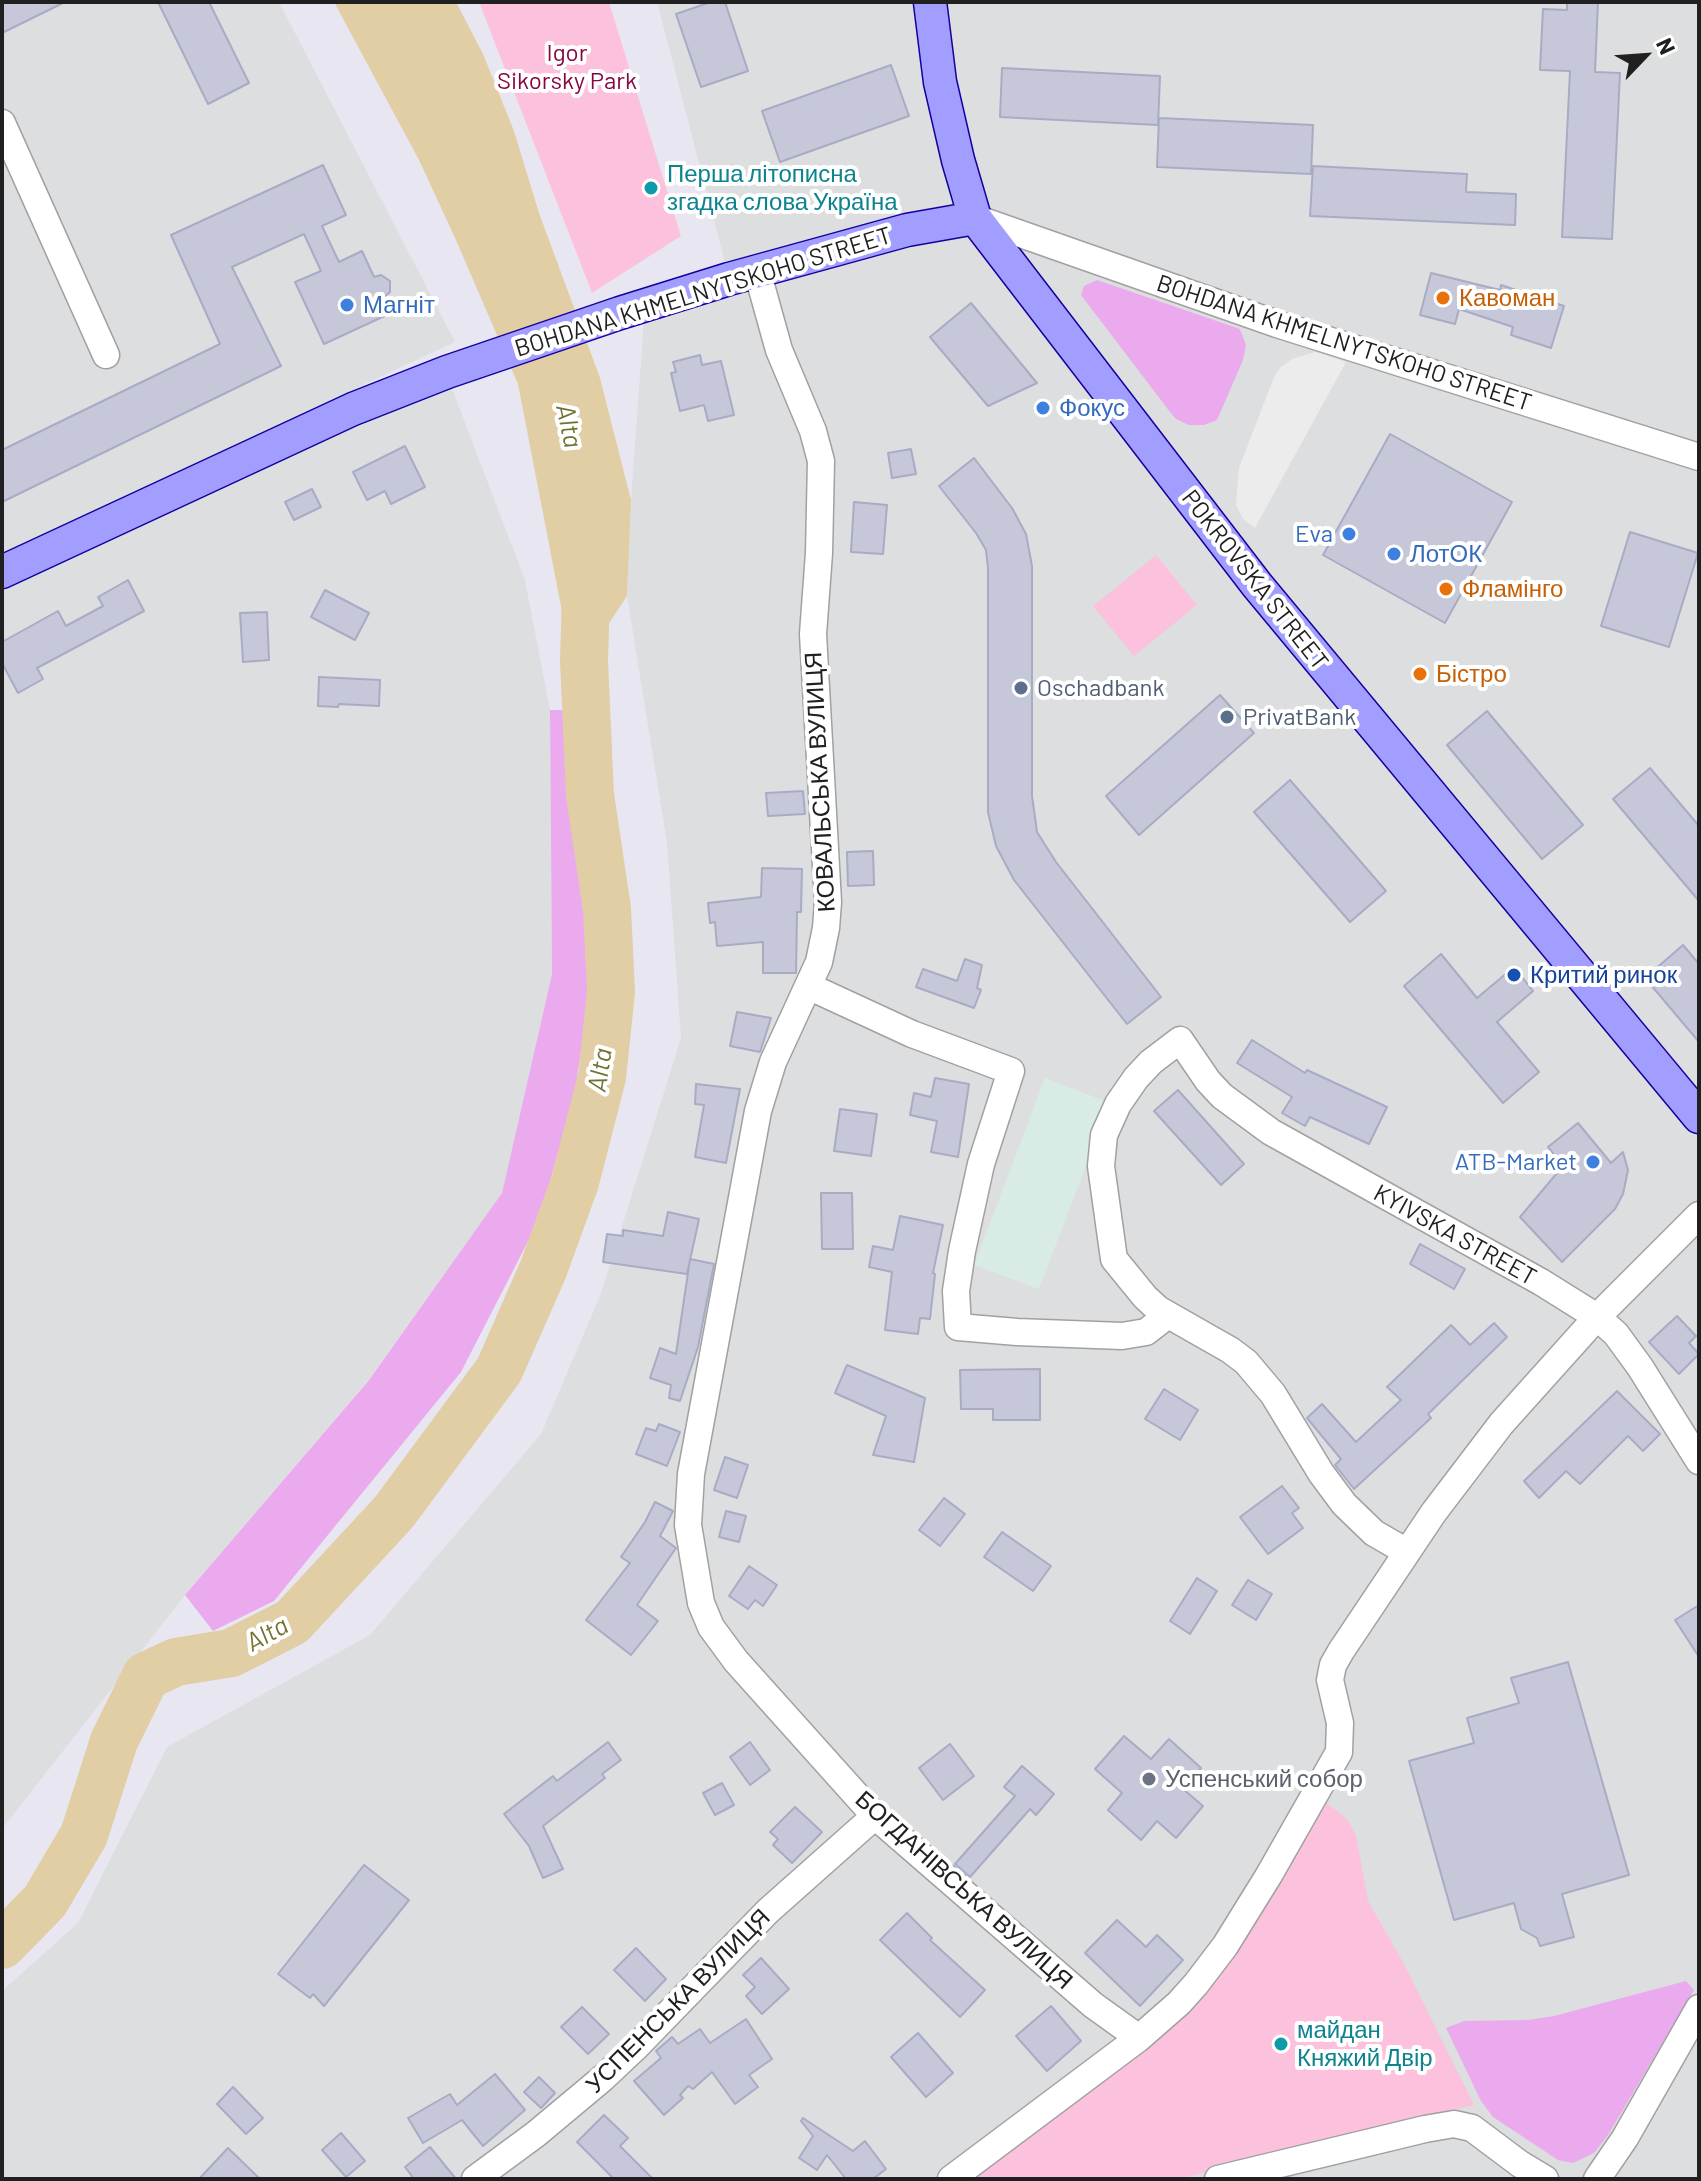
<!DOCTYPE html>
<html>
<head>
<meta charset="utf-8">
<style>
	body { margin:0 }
	#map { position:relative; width:1701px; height:2181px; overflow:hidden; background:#e8e7f1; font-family:Barlow,sans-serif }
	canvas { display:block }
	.frame { position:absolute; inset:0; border:4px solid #202020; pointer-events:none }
	.north { position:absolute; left:1605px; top:16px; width:80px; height:80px; -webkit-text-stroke:6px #fff; paint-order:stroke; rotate:65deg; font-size:22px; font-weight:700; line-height:32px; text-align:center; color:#202020 }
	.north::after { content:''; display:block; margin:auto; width:28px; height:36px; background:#202020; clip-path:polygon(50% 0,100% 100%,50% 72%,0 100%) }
</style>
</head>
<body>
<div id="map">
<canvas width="1701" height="2181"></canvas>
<div class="frame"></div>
<div class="north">N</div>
</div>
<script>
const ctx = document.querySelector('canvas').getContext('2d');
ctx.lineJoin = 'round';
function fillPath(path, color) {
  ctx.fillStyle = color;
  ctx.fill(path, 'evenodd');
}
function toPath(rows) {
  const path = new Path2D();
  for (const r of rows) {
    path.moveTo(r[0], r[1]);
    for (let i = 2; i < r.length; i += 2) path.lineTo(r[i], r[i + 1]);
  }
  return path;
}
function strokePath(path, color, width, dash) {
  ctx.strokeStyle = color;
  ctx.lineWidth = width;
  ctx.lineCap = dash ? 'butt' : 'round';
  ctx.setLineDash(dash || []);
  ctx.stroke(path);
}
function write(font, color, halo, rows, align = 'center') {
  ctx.font = font + ' Barlow,sans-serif';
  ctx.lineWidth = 8;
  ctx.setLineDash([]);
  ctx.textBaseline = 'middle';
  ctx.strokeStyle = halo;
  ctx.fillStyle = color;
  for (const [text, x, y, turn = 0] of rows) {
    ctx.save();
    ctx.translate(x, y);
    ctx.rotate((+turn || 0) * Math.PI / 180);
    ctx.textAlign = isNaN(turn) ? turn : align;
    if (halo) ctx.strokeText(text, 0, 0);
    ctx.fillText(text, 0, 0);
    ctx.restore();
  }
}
fillPath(toPath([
	[2,2,279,2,455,342,2,553],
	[657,2,1699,2,1699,2179,2,2179,2,1991,78,1923,167,1747,370,1635,541,1434,600,1296,681,1038,667,843,627,596,631,500,645,305,729,278],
	[451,386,525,580,550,710,552,974,502,1193,369,1379,185,1595,2,1829,2,586,355,421]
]), '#dddedf');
fillPath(toPath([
	[1045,1078,1110,1103,1039,1289,974,1265]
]), '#d8ebe4');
fillPath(toPath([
	[1097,280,1240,329,1246,345,1243,360,1217,420,1204,425,1189,425,1176,419,1170,412,1081,295,1084,286],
	[550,710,573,710,577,803,594,965,575,1091,540,1218,461,1372,274,1601,213,1631,185,1595,369,1380,502,1193,552,974],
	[1686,1981,1694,1990,1608,2135,1594,2153,1573,2163,1558,2160,1493,2117,1481,2101,1446,2028,1464,2021,1528,2020,1554,2016]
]), '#ebaaed');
fillPath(toPath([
	[479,2,609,2,681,236,592,293],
	[1156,555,1197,605,1134,656,1093,606],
	[1325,1802,1347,1819,1356,1835,1368,1901,1404,1964,1474,2105,1179,2179,969,2179,1141,2054,1190,2011,1222,1972]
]), '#fcc2dd');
fillPath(toPath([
	[1315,352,1346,362,1255,528,1243,519,1236,505,1239,468,1274,377,1281,367,1292,359]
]), '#ececec');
fillPath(toPath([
	[334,2,456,2,483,54,514,131,539,213,600,378,631,500,627,596,584,661,565,627,518,384,456,240,419,160]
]), '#e1cea5');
strokePath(toPath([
	[2,1945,45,1901,84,1835,114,1741,146,1676,176,1662,231,1653,292,1622,394,1512,499,1370,543,1270,575,1182,602,1077,611,992,607,909,590,795,584,661,586,594]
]), '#e1cea5', 48);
const building = toPath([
	[2,2,65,2,2,33,2,2],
	[158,2,209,2,249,83,208,104,158,2],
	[711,2,725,2,748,71,701,87,676,14,711,2],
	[1567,2,1598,2,1595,72,1620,73,1612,239,1562,237,1570,71,1540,70,1543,9,1567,10,1567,2],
	[891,65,909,116,780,162,762,111,891,65],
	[1002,68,1160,76,1158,125,1000,117,1002,68],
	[1159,118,1313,125,1311,174,1157,167,1159,118],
	[323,165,346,215,322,226,339,262,362,251,374,277,381,275,390,281,390,292,384,297,391,313,324,344,295,282,321,271,304,234,232,267,281,366,2,502,2,450,220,344,171,235,323,165],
	[1313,166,1467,174,1466,192,1516,194,1515,225,1310,216,1313,166],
	[1431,273,1500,290,1501,285,1564,306,1551,348,1511,335,1513,327,1459,309,1455,324,1420,315,1431,273],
	[971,303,1037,383,988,406,930,337,971,303],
	[700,355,702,365,721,361,734,415,708,421,704,405,680,411,671,373,676,372,673,362,700,355],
	[1390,434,1512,502,1445,623,1323,555,1390,434],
	[405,446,425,487,391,504,385,491,367,500,353,472,405,446],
	[911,449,916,474,892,478,888,453,911,449],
	[974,458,1012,508,1026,534,1032,566,1032,796,1037,832,1056,862,1161,997,1127,1024,1014,880,996,846,988,812,988,568,986,550,976,533,939,486,974,458],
	[312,489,321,507,294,520,285,502,312,489],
	[854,502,887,505,883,554,851,552,854,502],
	[1630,532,1698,553,1669,647,1601,626,1630,532],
	[128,580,144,611,37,668,43,679,18,693,2,663,2,642,58,611,66,626,103,606,98,597,128,580],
	[325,590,369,613,355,640,311,617,325,590],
	[267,612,269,660,243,662,240,613,267,612],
	[319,677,380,680,379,706,339,704,338,707,318,706,319,677],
	[1220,695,1254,733,1139,835,1106,796,1220,695],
	[1487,711,1583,825,1542,859,1447,745,1487,711],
	[1650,768,1699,826,1699,901,1613,799,1650,768],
	[1290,780,1386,891,1350,922,1254,812,1290,780],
	[803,791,805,814,768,816,766,793,803,791],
	[873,851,874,885,848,886,847,852,873,851],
	[762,868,802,869,801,912,797,912,796,973,763,973,763,942,717,946,715,922,710,923,708,903,761,897,762,868],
	[1683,945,1699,964,1699,1042,1645,978,1683,945],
	[1441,954,1477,998,1514,967,1533,991,1497,1022,1539,1072,1503,1103,1404,986,1441,954],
	[965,959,982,965,977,988,981,990,974,1008,916,987,923,969,957,981,965,959],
	[737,1012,771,1018,760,1052,730,1046,737,1012],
	[1252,1040,1305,1073,1307,1070,1387,1107,1369,1144,1310,1117,1305,1126,1282,1113,1292,1097,1237,1063,1252,1040],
	[935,1078,969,1084,958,1157,931,1152,937,1121,910,1115,914,1093,931,1097,935,1078],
	[696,1084,740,1089,726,1163,695,1157,704,1105,695,1104,696,1084],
	[1178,1090,1244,1164,1221,1185,1154,1111,1178,1090],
	[840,1109,877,1114,871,1156,834,1151,840,1109],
	[1578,1123,1611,1163,1623,1152,1628,1170,1623,1194,1615,1209,1562,1262,1520,1217,1563,1166,1548,1147,1578,1123],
	[821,1193,852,1193,853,1249,822,1249,821,1193],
	[668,1212,699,1219,687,1274,603,1262,607,1234,623,1236,623,1230,663,1236,668,1212],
	[900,1216,943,1225,933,1273,935,1274,930,1319,920,1318,918,1334,885,1330,892,1272,869,1267,873,1246,893,1250,900,1216],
	[1420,1244,1465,1269,1454,1289,1410,1264,1420,1244],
	[690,1259,714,1264,698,1347,680,1401,669,1398,671,1385,650,1378,660,1348,676,1354,690,1259],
	[1677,1316,1696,1336,1689,1343,1699,1354,1679,1374,1649,1342,1677,1316],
	[1494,1323,1507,1337,1428,1414,1431,1418,1354,1489,1335,1465,1341,1459,1307,1418,1322,1404,1356,1442,1401,1400,1387,1387,1451,1325,1470,1345,1494,1323],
	[847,1365,925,1398,914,1462,873,1455,886,1416,835,1393,847,1365],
	[1040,1369,1040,1420,993,1420,993,1409,961,1409,960,1370,1040,1369],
	[1164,1389,1198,1410,1180,1440,1145,1419,1164,1389],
	[1617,1391,1660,1434,1643,1451,1628,1436,1580,1484,1566,1471,1539,1498,1524,1481,1617,1391],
	[659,1424,680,1432,667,1466,636,1454,646,1428,656,1431,659,1424],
	[725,1457,748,1465,737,1498,714,1490,725,1457],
	[1282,1486,1299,1508,1292,1513,1303,1528,1268,1554,1240,1517,1282,1486],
	[944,1498,965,1514,940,1546,919,1530,944,1498],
	[655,1502,673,1511,660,1536,676,1548,637,1605,658,1621,631,1655,586,1620,630,1563,621,1557,645,1522,655,1502],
	[726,1511,746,1516,739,1542,719,1537,726,1511],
	[1002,1532,1051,1566,1033,1591,984,1557,1002,1532],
	[749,1566,777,1585,763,1606,755,1600,748,1609,729,1596,749,1566],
	[1197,1578,1217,1591,1190,1634,1170,1621,1197,1578],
	[1248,1580,1272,1594,1256,1620,1232,1605,1248,1580],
	[1699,1605,1699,1657,1675,1620,1699,1605],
	[1568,1662,1629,1875,1562,1894,1574,1937,1540,1946,1537,1938,1521,1929,1514,1903,1454,1920,1409,1761,1474,1743,1467,1718,1519,1703,1511,1678,1568,1662],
	[1124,1736,1151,1759,1169,1739,1201,1768,1183,1789,1203,1806,1176,1838,1157,1821,1141,1840,1108,1810,1122,1793,1095,1769,1124,1736],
	[608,1742,621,1760,602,1774,605,1778,543,1826,563,1869,543,1878,529,1846,504,1814,553,1776,557,1781,608,1742],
	[750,1742,770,1770,750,1785,730,1757,750,1742],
	[950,1744,974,1776,943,1800,919,1768,950,1744],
	[1022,1766,1054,1794,1036,1815,1030,1809,970,1877,955,1864,1015,1796,1004,1787,1022,1766],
	[722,1783,734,1805,715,1815,703,1793,722,1783],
	[795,1807,822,1832,792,1863,773,1845,778,1839,770,1832,795,1807],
	[364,1865,409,1900,324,2006,313,1994,310,1998,278,1974,364,1865],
	[907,1913,932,1938,930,1940,985,1990,960,2017,880,1940,907,1913],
	[1117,1920,1146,1947,1157,1935,1183,1960,1140,2006,1085,1953,1117,1920],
	[636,1948,666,1979,645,2001,614,1970,636,1948],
	[761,1958,789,1989,762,2014,746,1996,755,1987,743,1975,761,1958],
	[1051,2006,1081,2041,1047,2071,1016,2036,1051,2006],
	[582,2007,609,2034,588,2054,561,2027,582,2007],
	[746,2019,772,2059,749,2075,758,2087,735,2104,712,2072,693,2089,688,2086,680,2095,683,2098,664,2115,634,2081,661,2058,656,2051,672,2037,678,2044,700,2029,710,2043,746,2019],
	[918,2033,953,2073,926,2097,891,2057,918,2033],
	[495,2074,525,2110,483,2146,462,2120,423,2143,408,2118,450,2094,457,2105,495,2074],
	[539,2077,555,2093,541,2108,524,2092,539,2077],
	[233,2087,263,2118,246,2134,217,2104,233,2087],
	[604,2115,628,2138,620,2146,653,2179,614,2179,577,2142,604,2115],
	[803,2118,853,2151,865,2141,886,2169,873,2179,846,2179,827,2155,817,2170,799,2158,813,2136,801,2121,803,2118],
	[341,2133,365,2161,346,2177,322,2150,341,2133],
	[430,2147,456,2179,414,2179,405,2167,430,2147],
	[228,2148,260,2179,199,2179,228,2148]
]);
fillPath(building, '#c6c8d9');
strokePath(building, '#a8abc4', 2);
const minor = toPath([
	[2,123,106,355],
	[975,218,1277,324,1699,457],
	[757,271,779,350,813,431,821,461,819,553,813,634,828,902,826,928,819,962,773,1062,758,1111,691,1474,688,1525,701,1603,711,1627,736,1661,875,1816,1093,2005,1139,2038],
	[808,986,912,1034,1011,1071,981,1164,962,1251,956,1291,958,1327,1017,1332,1122,1336,1146,1332,1168,1315],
	[1407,1552,1374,1533,1344,1504,1321,1473,1273,1394,1246,1362,1230,1350,1158,1309,1145,1297,1114,1259,1101,1166,1104,1135,1118,1104,1136,1078,1151,1062,1180,1040,1208,1081,1222,1096,1271,1132,1541,1282,1597,1317,1616,1334,1640,1367,1699,1461],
	[475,2179,536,2134,603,2078,637,2046,768,1911,875,1816],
	[951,2179,1139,2038,1179,2003,1196,1984,1225,1946,1269,1875,1339,1752,1340,1723,1330,1680,1333,1665,1341,1651,1434,1512,1501,1424,1597,1317,1699,1215],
	[1218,2179,1425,2129,1454,2124,1472,2128,1520,2164,1545,2179],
	[1597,2179,1625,2138,1699,2008]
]);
const major = toPath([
	[930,2,940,82,958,160,975,218,1257,585,1699,1117],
	[2,572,353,409,447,372,620,313,729,279,907,230,975,218]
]);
strokePath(minor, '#a1a1a1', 29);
strokePath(major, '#15009d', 35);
strokePath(minor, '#fff', 26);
strokePath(major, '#a19eff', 32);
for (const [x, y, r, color] of [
	[651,188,8,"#0f9aa8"],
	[1443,298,8,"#e8710a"],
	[347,305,8,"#3f7fe0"],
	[1043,408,8,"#3f7fe0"],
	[1349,534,8,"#3f7fe0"],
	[1394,554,8,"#3f7fe0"],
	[1446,589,8,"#e8710a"],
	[1420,674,8,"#e8710a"],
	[1021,688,8,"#5c6f8a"],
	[1227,717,8,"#5c6f8a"],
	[1514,975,8,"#1a4fb4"],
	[1593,1162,8,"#3f7fe0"],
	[1149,1779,8,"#6b7280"],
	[1281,2044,8,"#0f9aa8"]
]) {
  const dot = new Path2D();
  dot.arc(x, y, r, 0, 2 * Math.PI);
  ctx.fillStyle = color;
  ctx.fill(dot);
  strokePath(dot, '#fff', 3);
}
write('24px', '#870641', '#fff', [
	["Igor",567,53],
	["Sikorsky Park",567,81]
]);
write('24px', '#0d838f', '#fff', [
	["Перша літописна",667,174],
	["згадка слова Україна",667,202],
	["майдан",1297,2030],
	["Княжий Двір",1297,2058]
], 'left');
write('24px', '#202020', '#fff', [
	["BOHDANA KHMELNYTSKOHO STREET",703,292,-17],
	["BOHDANA KHMELNYTSKOHO STREET",1344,343,18],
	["POKROVSKA STREET",1255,580,52],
	["КОВАЛЬСЬКА ВУЛИЦЯ",820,782,-93],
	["KYIVSKA STREET",1455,1235,29],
	["БОГДАНІВСЬКА ВУЛИЦЯ",964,1890,42],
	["УСПЕНСЬКА ВУЛИЦЯ",678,2001,-45]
]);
write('24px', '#c56008', '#fff', [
	["Кавоман",1459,298],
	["Фламінго",1462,589],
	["Бістро",1436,674]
], 'left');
write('24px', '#366cbe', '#fff', [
	["Магніт",363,305],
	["Фокус",1059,408],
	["Eva",1333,534,"right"],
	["ЛотОК",1410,554],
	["ATB-Market",1577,1162,"right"]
], 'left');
write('24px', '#4e5e75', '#fff', [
	["Oschadbank",1037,688],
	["PrivatBank",1243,717]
], 'left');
write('24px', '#164399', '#fff', [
	["Критий ринок",1530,975]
], 'left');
write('24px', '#5b616d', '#fff', [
	["Успенський собор",1165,1779]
], 'left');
write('italic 26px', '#747231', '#fff', [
	["Alta",569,426,78],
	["Alta",600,1070,-81],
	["Alta",267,1634,-29]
]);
</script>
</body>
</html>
